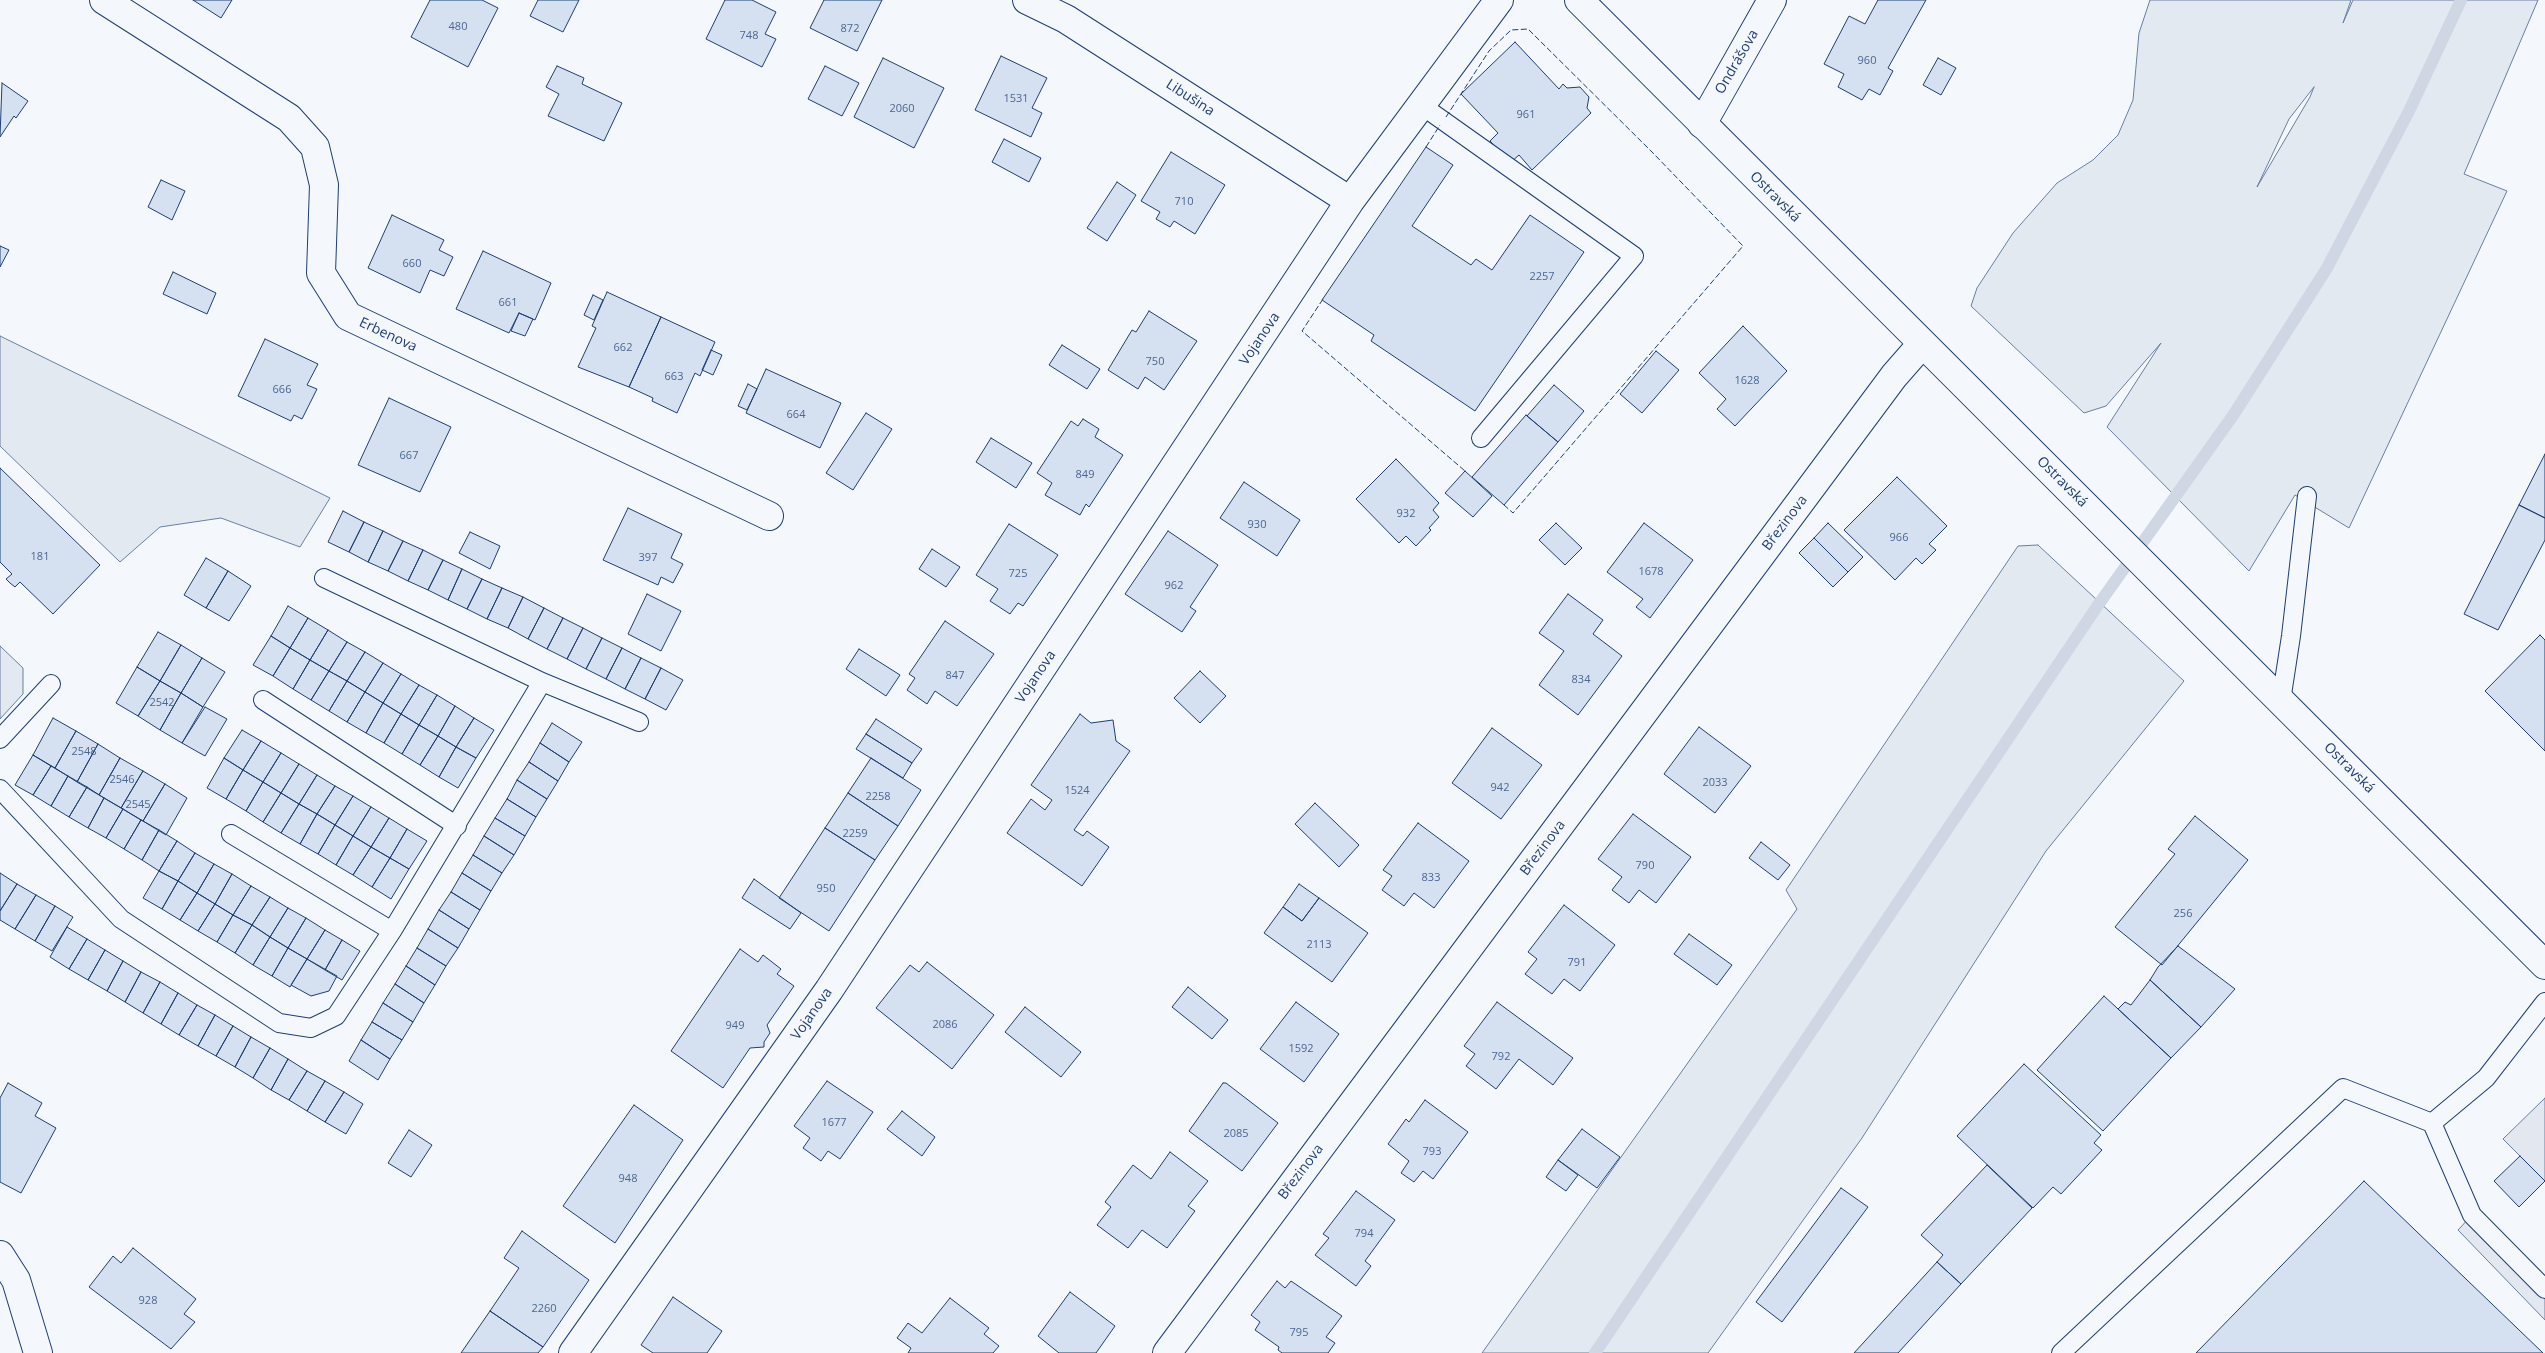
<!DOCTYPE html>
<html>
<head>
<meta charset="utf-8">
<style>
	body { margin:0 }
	canvas { display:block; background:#f4f7fb }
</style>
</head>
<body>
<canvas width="2545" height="1353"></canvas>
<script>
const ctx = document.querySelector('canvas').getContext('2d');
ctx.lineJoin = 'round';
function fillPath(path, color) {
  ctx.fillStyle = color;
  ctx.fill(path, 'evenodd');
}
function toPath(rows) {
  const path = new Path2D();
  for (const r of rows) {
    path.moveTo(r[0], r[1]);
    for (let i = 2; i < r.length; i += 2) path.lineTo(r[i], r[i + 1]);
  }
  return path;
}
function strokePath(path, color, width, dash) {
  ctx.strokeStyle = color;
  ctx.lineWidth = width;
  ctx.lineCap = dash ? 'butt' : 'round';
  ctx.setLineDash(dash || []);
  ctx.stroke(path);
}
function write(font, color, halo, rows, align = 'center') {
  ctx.font = font + ' "Open Sans",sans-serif';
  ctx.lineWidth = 4;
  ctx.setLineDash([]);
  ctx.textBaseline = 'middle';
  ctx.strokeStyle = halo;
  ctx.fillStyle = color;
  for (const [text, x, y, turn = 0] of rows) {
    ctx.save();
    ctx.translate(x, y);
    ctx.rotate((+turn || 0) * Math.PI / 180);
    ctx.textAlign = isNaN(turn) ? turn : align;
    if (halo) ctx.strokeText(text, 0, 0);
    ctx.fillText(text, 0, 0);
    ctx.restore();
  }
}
const green = toPath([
	[2150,0,2351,0,2343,23,2353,0,2538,0,2464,174,2507,191,2349,528,2295,495,2249,571,2107,427,2161,343,2106,406,2084,413,1971,306,1977,288,2013,233,2057,183,2093,160,2118,135,2133,100,2139,33,2150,0],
	[2314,87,2310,97,2257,187,2289,119,2314,87],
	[0,336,330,498,300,547,221,518,160,527,120,562,0,446,0,336],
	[2038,545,2184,681,2046,851,1862,1138,1708,1353,1482,1353,1797,909,1786,890,2018,546,2038,545],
	[0,646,23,668,23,694,0,719,0,646]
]);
fillPath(green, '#e3e9f0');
strokePath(green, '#687fa3', 1);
const parking = toPath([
	[2545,1098,2545,1181,2503,1139,2545,1098],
	[2472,1215,2545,1289,2545,1320,2458,1230,2472,1215]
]);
fillPath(parking, '#e3e8f0');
strokePath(parking, '#687fa3', 1);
strokePath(toPath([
	[1595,1353,2096,608,2234,414,2327,268,2409,111,2461,0]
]), '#cfd7e4', 12);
const building = toPath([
	[193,0,232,0,221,18,193,0],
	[430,0,482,0,498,8,468,67,411,37,430,0],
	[538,0,579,0,563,32,530,16,538,0],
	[725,0,752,0,776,12,765,34,776,39,762,67,706,39,725,0],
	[824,0,882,0,857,51,810,28,824,0],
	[1878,0,1926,0,1888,68,1893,71,1880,95,1869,89,1862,100,1838,87,1844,74,1824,64,1849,16,1865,24,1878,0],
	[1515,42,1559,89,1563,84,1567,88,1580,87,1589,97,1587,108,1591,113,1532,170,1519,155,1510,163,1490,141,1498,133,1461,94,1515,42],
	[1001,56,1047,78,1032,108,1042,113,1031,137,975,110,1001,56],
	[883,58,944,88,914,148,854,117,883,58],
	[1938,58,1956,68,1941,95,1923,85,1938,58],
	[557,66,584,78,582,84,622,103,604,141,548,116,559,94,546,87,557,66],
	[825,66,859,83,842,116,808,99,825,66],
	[2,83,28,101,16,118,14,116,0,137,2,83],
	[1004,139,1041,158,1029,182,992,162,1004,139],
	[1426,147,1453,165,1412,226,1471,265,1476,259,1492,270,1530,215,1584,252,1475,411,1371,341,1374,335,1322,300,1426,147],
	[1171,152,1225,185,1195,234,1174,221,1170,227,1156,219,1160,212,1141,201,1171,152],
	[161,180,185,191,172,220,148,207,161,180],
	[1117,182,1136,195,1107,241,1087,228,1117,182],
	[392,215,444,240,439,250,453,257,444,276,430,270,420,293,368,268,392,215],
	[0,246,9,250,0,267,0,246],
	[483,251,551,283,535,320,519,313,509,333,456,309,483,251],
	[173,272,216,293,207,314,163,294,173,272],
	[607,292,661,317,629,387,578,367,596,328,592,326,607,292],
	[593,295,603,300,594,320,584,315,593,295],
	[1149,311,1197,341,1164,390,1145,377,1138,389,1108,370,1132,330,1136,332,1149,311],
	[519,313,533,319,525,336,511,331,519,313],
	[661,317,715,342,700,376,695,373,677,413,652,401,653,398,629,387,661,317],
	[1743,326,1787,371,1735,426,1717,409,1726,399,1699,373,1743,326],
	[265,339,318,364,307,385,317,389,302,419,294,415,291,421,238,396,265,339],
	[1062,345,1100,369,1087,389,1049,365,1062,345],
	[711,350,722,355,713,375,702,370,711,350],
	[1656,351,1679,370,1642,413,1620,394,1656,351],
	[766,369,841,403,820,448,746,413,766,369],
	[748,384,757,389,747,410,738,406,748,384],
	[1554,385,1584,411,1558,442,1527,416,1554,385],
	[389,398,451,427,420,492,358,465,389,398],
	[866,413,892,429,853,490,826,473,866,413],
	[1526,415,1558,442,1504,505,1472,477,1526,415],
	[1083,419,1099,429,1095,437,1123,455,1089,507,1086,504,1080,515,1045,495,1052,483,1037,473,1071,421,1078,426,1083,419],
	[991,438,1032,463,1016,488,976,462,991,438],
	[2545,454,2545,518,2519,505,2545,454],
	[1396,459,1439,503,1433,510,1439,517,1429,528,1431,530,1416,546,1406,536,1399,543,1356,499,1396,459],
	[0,468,100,565,53,614,20,582,15,587,10,583,6,579,12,574,0,562,0,468],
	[1465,471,1492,496,1473,517,1445,493,1465,471],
	[1897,477,1947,526,1929,544,1936,550,1922,564,1916,558,1895,580,1844,530,1897,477],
	[1244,482,1300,520,1277,556,1220,518,1244,482],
	[2519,505,2545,518,2545,540,2498,630,2464,614,2519,505],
	[628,508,682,534,671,558,683,564,673,583,661,577,658,585,603,560,628,508],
	[343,511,364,522,349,552,328,542,343,511],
	[364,522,383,531,368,562,349,552,364,522],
	[1556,523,1582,548,1565,565,1539,540,1556,523],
	[1644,523,1693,560,1650,618,1636,607,1643,599,1607,572,1644,523],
	[1828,523,1863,557,1848,572,1814,538,1828,523],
	[1009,524,1058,555,1023,606,1018,603,1010,614,990,601,998,589,976,575,1009,524],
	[383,531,403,541,388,571,368,562,383,531],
	[1168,531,1218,565,1190,607,1196,611,1182,632,1125,594,1168,531],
	[470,532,500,546,490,569,459,553,470,532],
	[1814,538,1848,572,1833,587,1799,553,1814,538],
	[403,541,423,550,408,581,388,571,403,541],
	[932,549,960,567,946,587,919,569,932,549],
	[423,550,443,560,428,590,408,581,423,550],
	[206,558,228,571,206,608,184,595,206,558],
	[443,560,462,569,448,600,428,590,443,560],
	[462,569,482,579,467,609,448,600,462,569],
	[228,571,251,586,229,621,206,608,228,571],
	[482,579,502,588,487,619,467,609,482,579],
	[502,588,523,597,508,628,487,619,502,588],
	[647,594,681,611,661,651,628,634,647,594],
	[1568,594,1603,620,1593,634,1622,656,1578,715,1539,685,1564,651,1539,633,1568,594],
	[523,597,544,608,528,639,508,628,523,597],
	[288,606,308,618,290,648,271,636,288,606],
	[544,608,563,618,547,649,528,639,544,608],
	[308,618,328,630,310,660,290,648,308,618],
	[563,618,583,628,567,659,547,649,563,618],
	[945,621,994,654,957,706,935,691,927,704,907,690,915,678,909,674,945,621],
	[583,628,602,638,586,669,567,659,583,628],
	[328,630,347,642,329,671,310,660,328,630],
	[158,632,181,645,160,681,137,667,158,632],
	[2540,635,2545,640,2545,751,2485,691,2540,635],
	[271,636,290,648,273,676,253,665,271,636],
	[602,638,622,648,606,679,586,669,602,638],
	[347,642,365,652,347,681,329,671,347,642],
	[181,645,202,658,181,693,160,681,181,645],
	[290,648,310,660,293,689,273,676,290,648],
	[622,648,641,658,625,689,606,679,622,648],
	[859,649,900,675,886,696,846,669,859,649],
	[365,652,383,663,365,692,347,681,365,652],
	[202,658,225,672,203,707,181,693,202,658],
	[641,658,661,668,645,699,625,689,641,658],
	[310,660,329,671,311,700,293,689,310,660],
	[383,663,401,674,383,703,365,692,383,663],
	[137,667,160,681,138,716,116,703,137,667],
	[661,668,683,680,666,710,645,699,661,668],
	[329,671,347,681,329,711,311,700,329,671],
	[1200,671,1226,696,1200,723,1174,698,1200,671],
	[401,674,419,685,401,714,383,703,401,674],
	[160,681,181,693,160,730,138,716,160,681],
	[347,681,365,692,347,722,329,711,347,681],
	[419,685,437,695,419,725,401,714,419,685],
	[365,692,383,703,366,733,347,722,365,692],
	[181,693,203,707,182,743,160,730,181,693],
	[437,695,455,706,438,736,419,725,437,695],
	[383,703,401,714,384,743,366,733,383,703],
	[455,706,474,718,456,747,438,736,455,706],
	[205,707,227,719,205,756,182,743,205,707],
	[401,714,419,725,402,754,384,743,401,714],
	[1080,714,1091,723,1113,720,1116,741,1130,751,1074,830,1083,836,1087,831,1109,847,1082,886,1007,833,1031,799,1045,810,1052,800,1031,785,1080,714],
	[53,718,76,731,55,768,33,755,53,718],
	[474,718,494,730,476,758,456,747,474,718],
	[876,719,922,749,912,763,866,734,876,719],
	[552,723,582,742,569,762,540,743,552,723],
	[419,725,438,736,420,765,402,754,419,725],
	[1699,727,1751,766,1715,813,1664,774,1699,727],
	[1492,728,1542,765,1501,819,1452,783,1492,728],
	[242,730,261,741,243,770,224,758,242,730],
	[76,731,98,744,77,782,55,768,76,731],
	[866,734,912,763,903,778,856,749,866,734],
	[438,736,456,747,439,777,420,765,438,736],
	[261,741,281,753,263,782,243,770,261,741],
	[540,743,569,762,558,781,529,762,540,743],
	[98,744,120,758,99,795,77,782,98,744],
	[456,747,476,758,458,788,439,777,456,747],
	[281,753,299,764,281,793,263,782,281,753],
	[33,755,51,766,33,795,15,785,33,755],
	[120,758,143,771,121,808,99,795,120,758],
	[224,758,243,770,226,799,207,788,224,758],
	[871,758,921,790,898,826,848,793,871,758],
	[529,762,558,781,547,799,517,780,529,762],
	[299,764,317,775,299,804,281,793,299,764],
	[51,766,68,776,51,806,33,795,51,766],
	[243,770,263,782,246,811,226,799,243,770],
	[143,771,165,784,143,821,121,808,143,771],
	[317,775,335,786,317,814,299,804,317,775],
	[68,776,87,787,69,817,51,806,68,776],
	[517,780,547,799,536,817,507,799,517,780],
	[263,782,281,793,263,822,246,811,263,782],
	[165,784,187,798,166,835,143,821,165,784],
	[335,786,353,796,335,825,317,814,335,786],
	[87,787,104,798,88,828,69,817,87,787],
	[281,793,299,804,281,833,263,822,281,793],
	[848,793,898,826,875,860,825,828,848,793],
	[353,796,371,807,353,836,335,825,353,796],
	[104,798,123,809,106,838,88,828,104,798],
	[507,799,536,817,525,836,495,818,507,799],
	[1315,803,1359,845,1339,867,1295,824,1315,803],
	[299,804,317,814,300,844,281,833,299,804],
	[371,807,389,818,371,847,353,836,371,807],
	[123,809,141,820,124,849,106,838,123,809],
	[317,814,335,825,318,854,300,844,317,814],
	[1633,814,1691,857,1656,903,1639,890,1629,903,1612,890,1622,877,1598,859,1633,814],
	[2195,816,2248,860,2162,965,2115,927,2175,854,2168,849,2195,816],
	[389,818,407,829,390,858,371,847,389,818],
	[495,818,525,836,514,855,484,836,495,818],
	[141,820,159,830,142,860,124,849,141,820],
	[1418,823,1469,861,1434,908,1414,893,1404,906,1382,890,1392,876,1383,870,1418,823],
	[335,825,353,836,336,865,318,854,335,825],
	[825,828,875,860,829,931,779,898,825,828],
	[407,829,427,841,409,869,390,858,407,829],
	[159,830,177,841,159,871,142,860,159,830],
	[353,836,371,847,353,875,336,865,353,836],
	[484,836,514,855,502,873,473,855,484,836],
	[177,841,195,853,178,881,159,871,177,841],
	[1761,842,1790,865,1778,880,1749,858,1761,842],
	[371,847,390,858,372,887,353,875,371,847],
	[195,853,214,864,197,893,178,881,195,853],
	[473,855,502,873,491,891,462,873,473,855],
	[390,858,409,869,391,899,372,887,390,858],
	[214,864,232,874,215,904,197,893,214,864],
	[159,871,178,881,162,909,143,898,159,871],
	[0,873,17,884,0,911,0,873],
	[462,873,491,891,480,910,451,892,462,873],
	[232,874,251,886,233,915,215,904,232,874],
	[754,879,801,913,790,929,742,898,754,879],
	[178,881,197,893,180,920,162,909,178,881],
	[17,884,36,895,15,929,0,920,0,911,17,884],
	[1299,884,1319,898,1302,921,1283,907,1299,884],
	[251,886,270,897,252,925,233,915,251,886],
	[451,892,480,910,469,929,439,910,451,892],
	[197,893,215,904,198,931,180,920,197,893],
	[36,895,55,906,35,941,15,929,36,895],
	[270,897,288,908,270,937,252,925,270,897],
	[1319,898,1368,933,1332,982,1264,933,1283,907,1302,921,1319,898],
	[215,904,233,915,217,942,198,931,215,904],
	[1564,905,1615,945,1580,991,1564,979,1552,994,1525,974,1537,959,1528,952,1564,905],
	[55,906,73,917,52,951,35,941,55,906],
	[288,908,306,918,288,948,270,937,288,908],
	[439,910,469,929,458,948,428,929,439,910],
	[233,915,252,925,235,953,217,942,233,915],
	[306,918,325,930,307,959,288,948,306,918],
	[252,925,270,937,253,965,235,953,252,925],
	[67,927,87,939,69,969,50,957,67,927],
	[428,929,458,948,446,966,417,948,428,929],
	[325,930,342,940,325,970,307,959,325,930],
	[1689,934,1732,965,1717,985,1674,954,1689,934],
	[270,937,288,948,272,976,253,965,270,937],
	[87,939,105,950,88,980,69,969,87,939],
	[342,940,360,951,342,980,325,970,342,940],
	[2178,946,2235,989,2201,1027,2150,980,2158,967,2178,946],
	[288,948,307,959,290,987,272,976,288,948],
	[417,948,446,966,435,985,406,966,417,948],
	[740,949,758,962,763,955,781,969,777,974,794,986,767,1025,770,1033,764,1042,764,1047,750,1048,723,1088,671,1051,740,949],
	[105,950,123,961,107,991,88,980,105,950],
	[307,959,337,976,329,991,311,996,291,985,307,959],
	[123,961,141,972,125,1002,107,991,123,961],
	[927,962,994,1015,952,1069,876,1008,910,965,919,972,927,962],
	[406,966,435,985,424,1003,395,984,406,966],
	[141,972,160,982,143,1013,125,1002,141,972],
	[2150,980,2201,1027,2171,1058,2118,1009,2125,1002,2131,1005,2150,980],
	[160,982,178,993,161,1024,143,1013,160,982],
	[395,984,424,1003,413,1022,383,1003,395,984],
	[1188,987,1228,1020,1212,1039,1172,1007,1188,987],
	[178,993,197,1005,179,1035,161,1024,178,993],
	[2104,996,2171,1058,2103,1131,2037,1070,2104,996],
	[1296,1002,1339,1034,1304,1082,1260,1049,1296,1002],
	[1497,1002,1573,1058,1553,1085,1519,1059,1496,1089,1466,1066,1475,1054,1464,1046,1497,1002],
	[383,1003,413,1022,402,1040,372,1022,383,1003],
	[197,1005,215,1015,198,1046,179,1035,197,1005],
	[1025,1007,1081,1052,1061,1077,1005,1032,1025,1007],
	[215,1015,233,1026,216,1056,198,1046,215,1015],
	[372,1022,402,1040,390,1059,361,1040,372,1022],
	[233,1026,251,1037,235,1067,216,1056,233,1026],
	[251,1037,270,1048,253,1078,235,1067,251,1037],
	[361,1040,390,1059,378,1080,349,1061,361,1040],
	[270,1048,288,1059,271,1090,253,1078,270,1048],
	[288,1059,307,1071,289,1100,271,1090,288,1059],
	[2024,1064,2101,1135,2094,1143,2102,1150,2061,1194,2053,1187,2033,1208,1957,1136,2024,1064],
	[307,1071,325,1081,307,1111,289,1100,307,1071],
	[325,1081,344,1092,325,1122,307,1111,325,1081],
	[827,1081,873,1112,840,1159,828,1151,821,1161,803,1148,810,1138,794,1126,827,1081],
	[8,1083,42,1103,35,1116,56,1128,21,1193,0,1182,0,1098,8,1083],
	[1223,1083,1226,1083,1278,1123,1242,1171,1189,1131,1223,1083],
	[344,1092,363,1104,346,1134,325,1122,344,1092],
	[1425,1100,1468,1132,1433,1179,1423,1171,1414,1182,1401,1173,1409,1161,1388,1144,1406,1119,1409,1122,1425,1100],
	[634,1105,683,1140,615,1243,563,1206,634,1105],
	[902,1111,935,1137,922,1156,887,1129,902,1111],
	[1582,1129,1620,1157,1597,1188,1558,1160,1582,1129],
	[409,1130,432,1145,411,1177,388,1163,409,1130],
	[1170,1152,1208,1181,1188,1206,1195,1211,1167,1248,1142,1230,1128,1248,1097,1225,1111,1207,1105,1202,1133,1165,1151,1179,1170,1152],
	[2520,1156,2545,1181,2519,1207,2494,1181,2520,1156],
	[1558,1160,1578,1175,1566,1191,1546,1177,1558,1160],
	[1987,1165,2032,1208,1961,1284,1937,1262,1943,1255,1921,1235,1987,1165],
	[2364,1181,2543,1353,2196,1353,2364,1181],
	[1841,1188,1868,1207,1782,1322,1756,1302,1841,1188],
	[1356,1191,1395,1220,1365,1261,1371,1266,1356,1286,1315,1255,1329,1238,1323,1234,1356,1191],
	[522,1231,589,1280,543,1347,490,1311,519,1268,504,1258,522,1231],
	[133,1248,196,1299,184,1314,195,1322,171,1349,89,1287,113,1256,121,1263,133,1248],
	[1937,1262,1961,1284,1898,1353,1854,1353,1937,1262],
	[1277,1281,1285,1288,1291,1281,1342,1316,1326,1337,1335,1343,1328,1353,1282,1353,1278,1350,1279,1347,1255,1330,1260,1322,1251,1315,1277,1281],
	[1070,1292,1115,1326,1096,1353,1059,1353,1038,1336,1070,1292],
	[673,1297,722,1331,707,1353,653,1353,641,1345,673,1297],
	[950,1298,989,1328,984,1334,999,1346,993,1353,908,1353,911,1348,897,1338,908,1323,922,1333,950,1298],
	[490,1311,543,1347,538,1353,461,1353,490,1311]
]);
fillPath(building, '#d5e0f0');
strokePath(building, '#1d3f73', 1);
const lane = toPath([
	[1421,105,1634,256,1481,438],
	[324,578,542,682,639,722],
	[263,700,457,826],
	[2281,701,2291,636,2307,496],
	[0,739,51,684],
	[0,789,121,919,279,1023,311,1028,336,1016,392,931,542,682],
	[231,834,392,931],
	[2432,1123,2486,1078,2545,1002],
	[2061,1353,2343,1088,2432,1123,2472,1215,2545,1289]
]);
const street = toPath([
	[104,0,289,118,315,147,324,185,321,273,348,316,769,516],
	[1027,0,1066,19,1350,201],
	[1702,124,1772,0],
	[0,1255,16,1280,38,1353],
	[573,1353,829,990,1350,201,1499,0],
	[1167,1353,1894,376,1922,344]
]);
const secondary = toPath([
	[1579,0,2545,965]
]);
strokePath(lane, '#1d3f73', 20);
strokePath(street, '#1d3f73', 30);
strokePath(secondary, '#1d3f73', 30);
strokePath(lane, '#f4f7fb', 18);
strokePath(street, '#f4f7fb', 28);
strokePath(secondary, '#f4f7fb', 28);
strokePath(toPath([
	[1446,117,1489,51,1511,30,1528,29,1652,152,1743,246,1513,513,1504,505],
	[1426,147,1440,125],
	[1323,299,1302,331,1465,471]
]), '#1d3f73', 1, [6, 2.5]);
write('11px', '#4b6792', null, [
	["480",458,27],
	["872",850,29],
	["748",749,36],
	["960",1867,61],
	["1531",1016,99],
	["2060",902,109],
	["961",1526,115],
	["710",1184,202],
	["660",412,264],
	["2257",1542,277],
	["661",508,303],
	["662",623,348],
	["750",1155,362],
	["663",674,377],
	["1628",1747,381],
	["666",282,390],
	["664",796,415],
	["667",409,456],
	["849",1085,475],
	["932",1406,514],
	["930",1257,525],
	["966",1899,538],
	["181",40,557],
	["397",648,558],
	["1678",1651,572],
	["725",1018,574],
	["962",1174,586],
	["847",955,676],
	["834",1581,680],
	["2542",162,703],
	["2548",84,752],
	["2546",122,780],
	["2033",1715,783],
	["942",1500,788],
	["1524",1077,791],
	["2258",878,797],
	["2545",138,805],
	["2259",855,834],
	["790",1645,866],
	["833",1431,878],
	["950",826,889],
	["256",2183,914],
	["2113",1319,945],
	["791",1577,963],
	["2086",945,1025],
	["949",735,1026],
	["1592",1301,1049],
	["792",1501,1057],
	["1677",834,1123],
	["2085",1236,1134],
	["793",1432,1152],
	["948",628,1179],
	["794",1364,1234],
	["928",148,1301],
	["2260",544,1309],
	["795",1299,1333]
]);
write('14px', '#1d3f73', '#f4f7fb', [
	["Ondrášova",1737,62,-60],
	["Libušina",1190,98,33],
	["Ostravská",1775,197,45],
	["Erbenova",388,335,25],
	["Vojanova",1260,339,-56],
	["Ostravská",2062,482,45],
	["Březinova",1785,523,-53],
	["Vojanova",1036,677,-56],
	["Ostravská",2349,768,45],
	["Březinova",1543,848,-53],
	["Vojanova",812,1014,-55],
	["Březinova",1301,1172,-53]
]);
</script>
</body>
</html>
